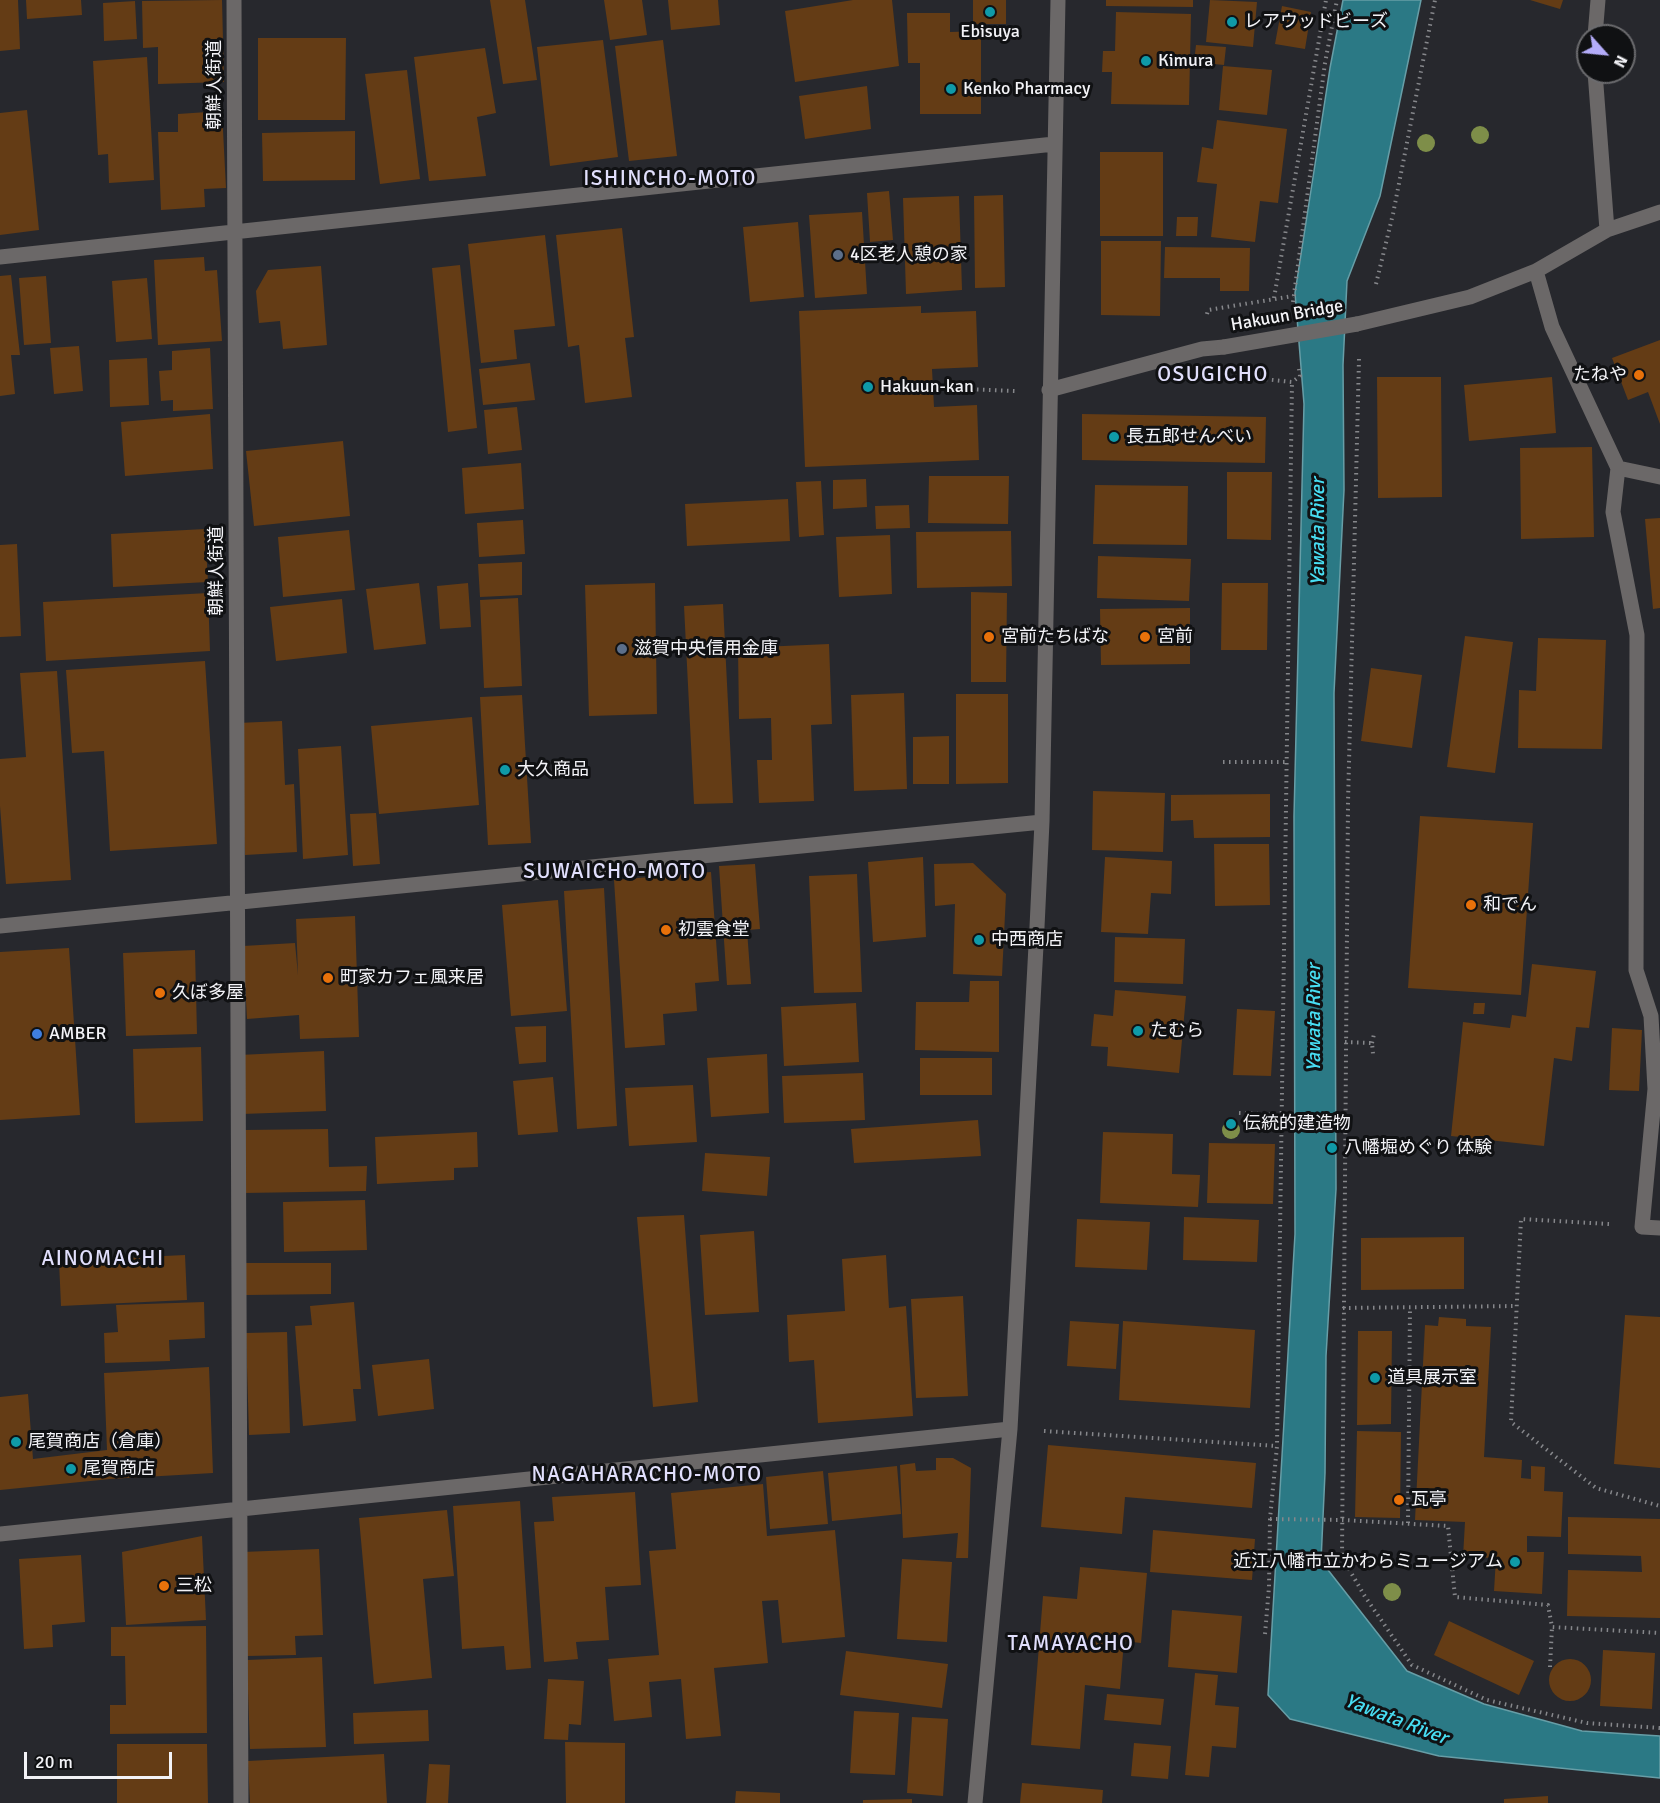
<!DOCTYPE html>
<html>
<head>
<meta charset="utf-8">
<style>
	body { margin:0 }
	#map { position:relative; width:1660px; height:1803px; overflow:hidden; background:#27282d; font-family:Signika,sans-serif }
	canvas { display:block }
	.north { position:absolute; left:1576px; top:24px; width:60px; height:60px; box-sizing:border-box; background:#101113; border:2px solid #6b6b6e; border-radius:50%; rotate:117deg; font-size:16px; font-weight:700; line-height:24px; text-align:center; color:#f3f3f7 }
	.north::after { content:''; display:block; margin:auto; width:21px; height:27px; background:#b4acf9; clip-path:polygon(50% 0,100% 100%,50% 72%,0 100%) }
	.scale { position:absolute; left:24px; top:1752px; width:148px; height:27px; box-sizing:border-box; border:3px solid #f3f3f7; border-top:0; padding-left:8px; font-size:18px; line-height:21px; white-space:nowrap; color:#f3f3f7; -webkit-text-stroke:4px #101113; paint-order:stroke }
</style>
</head>
<body>
<div id="map">
<canvas width="1660" height="1803"></canvas>
<div class="north">N</div>
<div class="scale">20 m</div>
</div>
<script>
const ctx = document.querySelector('canvas').getContext('2d');
ctx.lineJoin = 'round';
function fillPath(path, color) {
  ctx.fillStyle = color;
  ctx.fill(path, 'evenodd');
}
function toPath(rows) {
  const path = new Path2D();
  for (const r of rows) {
    if (r.length === 3) {
      path.moveTo(r[0] + r[2], r[1]);
      path.arc(r[0], r[1], r[2], 0, 2 * Math.PI);
      continue;
    }
    path.moveTo(r[0], r[1]);
    for (let i = 2; i < r.length; i += 2) path.lineTo(r[i], r[i + 1]);
  }
  return path;
}
function strokePath(path, color, width, dash) {
  ctx.strokeStyle = color;
  ctx.lineWidth = width;
  ctx.lineCap = dash ? 'butt' : 'round';
  ctx.setLineDash(dash || []);
  ctx.stroke(path);
}
function write(font, color, halo, rows, align = 'center') {
  ctx.font = font + ' Signika,"Noto Sans JP",sans-serif';
  ctx.lineWidth = 6;
  ctx.setLineDash([]);
  ctx.textBaseline = 'middle';
  ctx.strokeStyle = halo;
  ctx.fillStyle = color;
  for (const [text, x, y, turn = 0] of rows) {
    ctx.save();
    ctx.translate(x, y);
    ctx.rotate((+turn || 0) * Math.PI / 180);
    ctx.textAlign = isNaN(turn) ? turn : align;
    if (halo) ctx.strokeText(text, 0, 0);
    ctx.fillText(text, 0, 0);
    ctx.restore();
  }
}
const water = toPath([
	[1343,0,1421,0,1380,196,1347,281,1343,365,1344,490,1334,693,1336,1189,1326,1356,1325,1473,1321,1561,1407,1671,1484,1704,1582,1731,1660,1736,1660,1778,1439,1756,1290,1719,1268,1695,1295,1234,1294,816,1304,404,1295,293,1330,68,1343,0]
]);
fillPath(water, '#2b7985');
strokePath(water, '#679ea7', 1.5);
fillPath(toPath([
	[0,0,18,0,20,49,0,51],
	[26,0,81,0,82,15,27,19],
	[222,0,224,82,158,84,158,47,143,48,142,1],
	[490,0,525,0,537,80,503,84],
	[604,0,642,0,647,35,610,40],
	[668,0,718,0,720,25,671,30],
	[853,0,892,0,899,66,795,82,785,11],
	[973,0,1006,0,1006,24,973,24],
	[1106,0,1193,0,1193,7,1106,6],
	[1210,0,1257,2,1253,47,1206,42],
	[1530,0,1563,0,1560,9],
	[135,1,137,39,104,41,103,3],
	[1282,6,1311,12,1305,49,1275,44],
	[1116,12,1191,14,1189,105,1111,104,1112,72,1102,72,1103,51,1115,51],
	[907,13,950,13,950,32,981,31,981,114,920,114,920,63,908,63],
	[258,38,346,38,345,120,258,120],
	[603,40,618,157,550,166,537,47],
	[663,40,677,156,629,161,615,46],
	[1196,45,1226,47,1224,65,1194,62],
	[485,48,496,113,477,117,486,176,429,181,414,57],
	[147,57,154,180,109,183,108,154,98,155,93,61],
	[1223,66,1272,70,1267,115,1219,110],
	[407,70,420,179,380,184,365,74],
	[867,86,871,129,805,139,799,96],
	[27,110,39,230,0,235,0,113],
	[222,111,226,188,204,189,205,207,161,210,158,132,178,132,178,114],
	[1217,120,1287,129,1278,203,1260,201,1255,242,1211,237,1217,184,1197,182,1202,147,1213,149],
	[355,131,355,180,263,181,262,133],
	[1100,152,1163,152,1163,236,1100,236],
	[889,191,893,240,870,242,867,193],
	[1003,195,1005,287,975,288,974,196],
	[959,196,962,290,906,294,903,198],
	[862,212,867,294,815,298,809,215],
	[1177,217,1198,217,1197,236,1176,236],
	[798,222,804,297,750,302,743,227],
	[622,228,634,337,625,338,632,397,585,403,579,345,568,347,556,235],
	[545,235,555,326,514,330,517,359,481,363,468,244],
	[1101,241,1161,241,1160,316,1101,315],
	[1165,247,1250,248,1249,291,1220,291,1220,278,1164,278],
	[204,257,205,271,217,270,222,341,158,345,154,260],
	[460,265,477,428,448,432,432,268],
	[321,266,327,345,283,349,280,321,259,323,256,291,268,270],
	[11,275,20,355,11,355,15,394,0,396,0,276],
	[46,276,51,343,24,345,19,278],
	[147,278,152,339,116,342,112,281],
	[921,306,921,313,976,311,978,367,932,369,934,407,977,405,979,460,805,467,799,311],
	[1660,340,1660,424,1648,392,1628,400,1612,358],
	[79,346,83,391,54,394,50,348],
	[210,348,213,409,173,411,173,400,161,401,159,371,172,370,172,351],
	[147,358,149,405,110,407,109,360],
	[530,363,535,400,483,405,479,369],
	[1377,377,1441,377,1442,497,1378,498],
	[1552,377,1556,433,1469,441,1464,385],
	[517,407,522,450,488,454,484,410],
	[210,414,213,469,125,476,121,422],
	[1082,414,1266,417,1265,463,1082,460],
	[343,441,350,516,254,526,246,451],
	[1592,447,1594,537,1521,539,1520,448],
	[521,463,524,509,465,514,462,468],
	[1227,472,1272,472,1271,540,1227,539],
	[929,476,1009,476,1008,524,928,523],
	[866,479,867,507,833,509,833,480],
	[821,481,824,535,799,537,796,482],
	[1095,485,1188,486,1187,545,1093,544],
	[788,499,790,541,687,546,685,504],
	[909,505,910,528,876,529,875,506],
	[1660,518,1660,608,1653,609,1645,519],
	[523,520,525,554,479,557,477,523],
	[205,529,208,582,113,587,111,534],
	[349,530,355,590,283,597,278,537],
	[1011,531,1012,586,917,588,916,532],
	[890,535,892,594,839,597,836,537],
	[17,544,21,636,0,637,0,545],
	[1098,556,1191,559,1189,601,1097,598],
	[522,562,522,595,480,597,478,564],
	[419,583,426,644,374,650,366,589],
	[468,583,471,627,440,629,437,586],
	[655,583,657,714,589,716,585,585],
	[1222,583,1268,583,1267,650,1221,650],
	[971,592,1007,593,1006,682,971,682],
	[208,593,210,651,46,661,43,602],
	[518,598,522,686,484,688,480,600],
	[342,599,347,653,276,661,270,607],
	[723,604,733,803,694,804,684,606],
	[1190,608,1190,664,1101,665,1100,609],
	[1465,636,1513,642,1495,773,1447,767],
	[1538,638,1606,640,1602,749,1518,748,1519,690,1536,691],
	[829,644,832,724,811,725,814,801,759,803,757,760,772,760,771,718,739,719,738,648],
	[205,661,217,844,110,851,104,751,72,753,66,670],
	[1371,668,1422,675,1412,748,1361,741],
	[57,671,71,880,6,884,0,806,0,759,26,757,20,673],
	[904,693,907,789,854,791,851,695],
	[956,694,1008,694,1008,783,956,784],
	[522,695,531,843,488,845,480,697],
	[472,717,479,805,379,814,371,726],
	[282,721,285,785,294,784,297,852,245,855,238,723],
	[949,736,949,784,913,784,913,737],
	[341,746,348,855,303,859,298,749],
	[1093,791,1165,793,1163,852,1092,850],
	[1270,794,1270,837,1194,838,1193,820,1171,821,1171,795],
	[376,813,380,864,353,866,350,814],
	[1420,816,1533,823,1521,995,1408,988],
	[1214,844,1269,844,1270,905,1215,906],
	[923,857,926,937,873,942,868,862],
	[1105,857,1172,861,1171,894,1151,893,1148,934,1101,932],
	[973,863,1006,894,1002,976,953,974,955,904,935,906,934,864],
	[755,864,760,929,747,930,751,984,727,985,719,866],
	[711,872,719,981,695,983,697,1011,663,1014,665,1045,625,1048,614,880],
	[857,874,862,992,814,993,809,876],
	[604,888,617,1126,577,1129,564,891],
	[558,900,567,1011,511,1016,502,905],
	[355,916,359,1037,300,1039,299,1015,247,1019,243,946,295,943,298,975,296,919],
	[1115,937,1185,939,1183,984,1114,982],
	[69,948,80,1115,0,1120,0,952],
	[195,950,197,1034,126,1036,123,953],
	[1532,964,1596,971,1589,1028,1576,1027,1572,1061,1554,1058,1544,1146,1451,1136,1463,1022,1510,1028,1512,1015,1526,1017],
	[970,981,999,981,999,1052,915,1050,916,1002,969,1002],
	[1115,990,1186,996,1179,1073,1107,1066,1108,1047,1091,1046,1094,1014,1113,1016],
	[856,1003,859,1062,784,1066,781,1007],
	[1474,1003,1485,1003,1484,1014,1473,1014],
	[1237,1009,1275,1011,1271,1076,1233,1075],
	[546,1026,546,1062,519,1064,515,1027],
	[1612,1028,1642,1030,1639,1091,1609,1090],
	[201,1047,203,1121,135,1123,133,1049],
	[324,1051,326,1111,242,1114,239,1055],
	[767,1054,769,1113,711,1117,707,1058],
	[920,1058,992,1058,992,1095,920,1095],
	[863,1073,865,1120,784,1123,782,1076],
	[553,1077,558,1132,518,1135,513,1081],
	[693,1085,697,1142,629,1146,625,1088],
	[978,1120,981,1156,854,1163,851,1129],
	[328,1129,329,1167,367,1166,366,1191,244,1193,243,1130],
	[477,1132,478,1167,454,1168,454,1180,377,1184,375,1137],
	[1103,1132,1173,1134,1172,1174,1200,1175,1198,1207,1100,1203],
	[1209,1143,1275,1144,1273,1204,1207,1203],
	[705,1153,770,1157,767,1196,702,1191],
	[365,1200,367,1250,284,1252,283,1202],
	[684,1215,698,1402,653,1407,637,1217],
	[1184,1217,1259,1220,1257,1262,1183,1260],
	[1077,1219,1150,1222,1147,1270,1075,1267],
	[754,1231,759,1312,705,1315,700,1235],
	[1464,1237,1464,1289,1361,1290,1361,1238],
	[185,1255,187,1300,61,1306,59,1261],
	[886,1255,889,1308,906,1306,913,1416,818,1423,814,1360,789,1362,787,1315,845,1311,842,1259],
	[245,1263,331,1263,331,1294,246,1295],
	[963,1296,968,1396,916,1398,911,1299],
	[204,1302,205,1338,169,1340,170,1361,105,1363,104,1333,118,1332,116,1305],
	[354,1302,361,1389,353,1389,356,1421,303,1426,295,1326,312,1325,310,1306],
	[1625,1315,1660,1317,1660,1468,1614,1464],
	[1439,1317,1466,1319,1466,1326,1491,1327,1484,1457,1522,1460,1521,1478,1531,1479,1531,1466,1545,1467,1544,1491,1563,1492,1561,1537,1527,1536,1527,1552,1544,1552,1542,1594,1494,1591,1496,1558,1463,1557,1465,1522,1415,1520,1425,1325,1438,1326],
	[1070,1321,1119,1324,1116,1369,1067,1366],
	[1123,1321,1255,1330,1250,1408,1119,1400],
	[1358,1331,1392,1331,1391,1424,1357,1425],
	[287,1332,290,1433,249,1435,246,1333],
	[429,1359,434,1409,378,1416,372,1365],
	[209,1367,213,1473,110,1479,0,1490,0,1397,28,1394,33,1459,107,1450,104,1373],
	[1357,1431,1401,1432,1400,1518,1355,1517],
	[1048,1445,1256,1463,1252,1508,1125,1497,1122,1534,1041,1527],
	[936,1458,953,1458,971,1468,968,1558,956,1558,958,1533,903,1538,900,1465,915,1463,916,1471,936,1470],
	[897,1466,901,1514,832,1521,828,1473],
	[823,1471,828,1524,770,1529,766,1477],
	[763,1484,767,1536,835,1530,845,1637,782,1643,778,1600,762,1601,768,1663,714,1668,721,1736,686,1739,681,1679,649,1682,652,1717,614,1721,608,1659,659,1655,649,1551,676,1549,671,1493],
	[635,1492,641,1585,605,1587,609,1640,576,1642,578,1659,544,1662,534,1522,554,1521,552,1497],
	[520,1501,531,1668,506,1670,504,1646,462,1649,453,1506],
	[447,1510,454,1576,423,1579,432,1678,374,1684,359,1518],
	[1568,1517,1660,1519,1660,1618,1567,1616,1568,1570,1642,1572,1641,1556,1568,1554],
	[1153,1530,1255,1539,1252,1580,1150,1572],
	[202,1536,206,1620,126,1625,122,1552],
	[319,1549,323,1635,295,1636,296,1655,247,1656,242,1552],
	[81,1555,85,1622,52,1625,53,1647,24,1649,19,1559],
	[902,1559,952,1562,947,1642,897,1639],
	[1080,1567,1147,1573,1141,1643,1124,1641,1120,1689,1085,1685,1080,1749,1031,1745,1043,1596,1077,1599],
	[1172,1610,1242,1616,1237,1673,1168,1667],
	[1449,1621,1534,1661,1519,1695,1434,1655],
	[206,1626,207,1733,110,1734,110,1705,126,1705,125,1656,111,1656,111,1627],
	[1603,1650,1655,1653,1652,1709,1600,1706],
	[846,1651,948,1664,942,1708,840,1695],
	[322,1657,326,1747,250,1749,247,1660],
	[1570,1680,21],
	[1195,1673,1218,1675,1215,1705,1239,1707,1236,1748,1212,1746,1209,1777,1185,1775],
	[548,1679,584,1681,581,1725,569,1724,568,1740,544,1739],
	[1107,1694,1164,1699,1161,1725,1104,1720],
	[428,1710,429,1741,354,1744,353,1713],
	[854,1711,899,1713,895,1775,850,1773],
	[912,1717,948,1719,943,1796,907,1793],
	[565,1742,625,1743,625,1803,566,1803],
	[1134,1743,1171,1746,1168,1779,1131,1776],
	[117,1744,207,1744,208,1803,117,1803],
	[384,1754,387,1803,250,1803,248,1761],
	[429,1764,450,1765,448,1803,426,1803],
	[1022,1783,1103,1790,1102,1803,1020,1803],
	[736,1791,780,1793,780,1803,735,1803],
	[1548,1796,1548,1803,1504,1803,1504,1799],
	[912,1799,912,1803,863,1803,863,1800]
]), '#643c15');
strokePath(toPath([
	[1376,284,1393,214,1435,0],
	[1274,298,1326,0],
	[1293,302,1325,63,1337,0],
	[1207,314,1208,310,1293,296],
	[1359,359,1348,803,1342,1557,1364,1595,1412,1665,1487,1700,1587,1723,1660,1728],
	[1254,378,1292,382,1300,376,1299,369],
	[935,388,1016,391],
	[1223,762,1287,762],
	[1345,1042,1372,1043,1373,1054],
	[1372,1043,1374,1034],
	[1239,1113,1282,1115],
	[1609,1224,1521,1219,1511,1422,1596,1488,1660,1506],
	[1343,1308,1517,1306],
	[1044,1431,1277,1446],
	[1270,1519,1343,1520,1448,1526,1455,1597,1548,1605,1552,1627,1660,1633],
	[1408,1523,1410,1307],
	[1265,1634,1269,1587,1270,1519,1277,1446,1292,382],
	[1550,1667,1552,1627]
]), '#86878b', 4, [1.5, 4.5]);
strokePath(toPath([
	[234,0,241,1803],
	[1595,36,1598,0],
	[1595,72,1607,230],
	[0,257,1054,144],
	[1536,271,1552,327,1618,468,1660,477],
	[1357,324,1470,297,1536,271,1607,230,1660,212],
	[1049,390,1202,349,1224,347],
	[1618,468,1613,512,1637,635,1636,970,1651,1016,1655,1089,1642,1227,1660,1228],
	[0,926,1042,822],
	[0,1534,1010,1429],
	[975,1803,1010,1429,1037,927,1042,822,1058,0]
]), '#6b6868', 15);
strokePath(toPath([
	[1224,347,1357,324]
]), '#6b6868', 15);
ctx.fillStyle = '#7e8e49';
for (const [x, y] of [
	[1480,135],
	[1426,143],
	[1231,1130],
	[1392,1592]
]) {
  ctx.beginPath();
  ctx.arc(x, y, 9, 0, 2 * Math.PI);
  ctx.fill();
}
for (const [x, y, r, color] of [
	[990,12,6,"#0f9aa8"],
	[1232,22,6,"#0f9aa8"],
	[1146,61,6,"#0f9aa8"],
	[951,89,6,"#0f9aa8"],
	[838,255,6,"#5c6f8a"],
	[1639,375,6,"#e8710a"],
	[868,387,6,"#0f9aa8"],
	[1114,437,6,"#0f9aa8"],
	[989,637,6,"#e8710a"],
	[1145,637,6,"#e8710a"],
	[622,649,6,"#5c6f8a"],
	[505,770,6,"#0f9aa8"],
	[1471,905,6,"#e8710a"],
	[666,930,6,"#e8710a"],
	[979,940,6,"#0f9aa8"],
	[328,978,6,"#e8710a"],
	[160,993,6,"#e8710a"],
	[1138,1031,6,"#0f9aa8"],
	[37,1034,6,"#3f7fe0"],
	[1231,1124,6,"#0f9aa8"],
	[1332,1148,6,"#0f9aa8"],
	[1375,1378,6,"#0f9aa8"],
	[16,1442,6,"#0f9aa8"],
	[71,1469,6,"#0f9aa8"],
	[1399,1500,6,"#e8710a"],
	[1515,1562,6,"#0f9aa8"],
	[164,1586,6,"#e8710a"]
]) {
  const dot = new Path2D();
  dot.arc(x, y, r, 0, 2 * Math.PI);
  ctx.fillStyle = color;
  ctx.fill(dot);
  strokePath(dot, '#101113', 2);
}
write('18px', '#f3f3f7', '#101113', [
	["レアウッドビーズ",1244,22],
	["Ebisuya",990,32,"center"],
	["Kimura",1158,61],
	["Kenko Pharmacy",963,89],
	["4区老人憩の家",850,255],
	["たねや",1627,375,"right"],
	["Hakuun-kan",880,387],
	["長五郎せんべい",1126,437],
	["宮前たちばな",1001,637],
	["宮前",1157,637],
	["滋賀中央信用金庫",634,649],
	["大久商品",517,770],
	["和でん",1483,905],
	["初雲食堂",678,930],
	["中西商店",991,940],
	["町家カフェ風来居",340,978],
	["久ぼ多屋",172,993],
	["たむら",1150,1031],
	["AMBER",49,1034],
	["伝統的建造物",1243,1124],
	["八幡堀めぐり 体験",1344,1148],
	["道具展示室",1387,1378],
	["尾賀商店（倉庫）",28,1442],
	["尾賀商店",83,1469],
	["瓦亭",1411,1500],
	["近江八幡市立かわらミュージアム",1503,1562,"right"],
	["三松",176,1586]
], 'left');
write('18px', '#f3f3f7', '#101113', [
	["朝鮮人街道",215,85,-90],
	["Hakuun Bridge",1287,316,-10],
	["朝鮮人街道",217,571,-90]
]);
write('italic 20px', '#48def3', '#101113', [
	["Yawata River",1319,532,-90],
	["Yawata River",1315,1018,-90],
	["Yawata River",1396,1720,21]
]);
ctx.letterSpacing = '1.5px';
write('21px', '#e1dffc', '#101113', [
	["ISHINCHO-MOTO",670,179],
	["OSUGICHO",1213,375],
	["SUWAICHO-MOTO",615,872],
	["AINOMACHI",103,1259],
	["NAGAHARACHO-MOTO",647,1475],
	["TAMAYACHO",1071,1644]
]);
ctx.letterSpacing = '0px';
</script>
</body>
</html>
